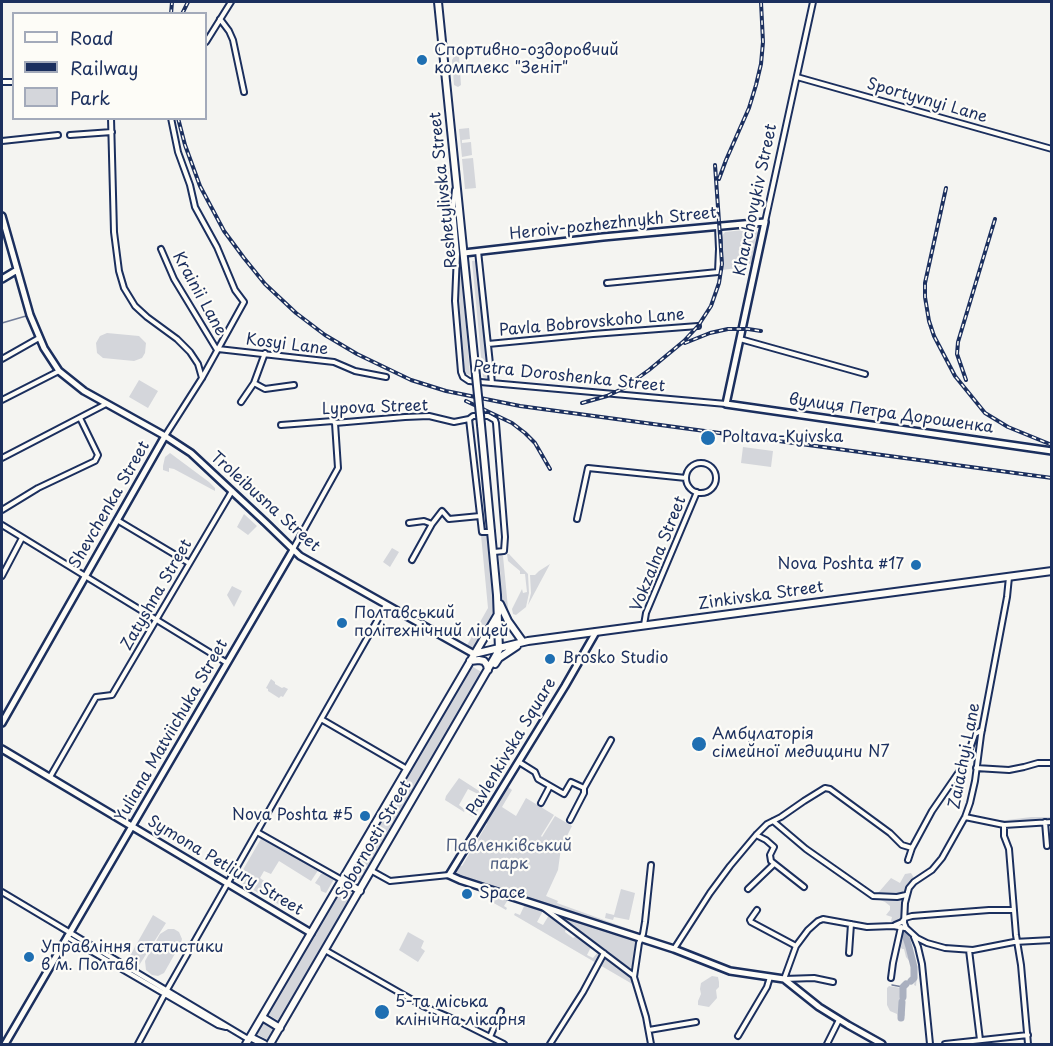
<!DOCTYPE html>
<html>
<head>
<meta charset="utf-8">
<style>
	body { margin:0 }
	#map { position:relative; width:1053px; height:1046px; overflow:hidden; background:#f4f4f1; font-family:"Playpen Sans",sans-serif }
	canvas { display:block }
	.frame { position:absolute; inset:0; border:3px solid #1b2f5e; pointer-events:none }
	.legend { position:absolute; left:12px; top:12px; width:195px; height:108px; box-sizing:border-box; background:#fdfcf7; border:2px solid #a3aaba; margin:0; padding:8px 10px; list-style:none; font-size:18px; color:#1b2f5e }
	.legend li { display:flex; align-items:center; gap:12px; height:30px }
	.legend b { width:30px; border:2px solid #a3aaba }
</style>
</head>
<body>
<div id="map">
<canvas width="1053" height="1046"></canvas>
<div class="frame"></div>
<ul class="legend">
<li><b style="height:8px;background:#fdfcf7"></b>Road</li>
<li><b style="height:8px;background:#1b2f5e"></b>Railway</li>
<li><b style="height:16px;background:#d4d6db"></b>Park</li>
</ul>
</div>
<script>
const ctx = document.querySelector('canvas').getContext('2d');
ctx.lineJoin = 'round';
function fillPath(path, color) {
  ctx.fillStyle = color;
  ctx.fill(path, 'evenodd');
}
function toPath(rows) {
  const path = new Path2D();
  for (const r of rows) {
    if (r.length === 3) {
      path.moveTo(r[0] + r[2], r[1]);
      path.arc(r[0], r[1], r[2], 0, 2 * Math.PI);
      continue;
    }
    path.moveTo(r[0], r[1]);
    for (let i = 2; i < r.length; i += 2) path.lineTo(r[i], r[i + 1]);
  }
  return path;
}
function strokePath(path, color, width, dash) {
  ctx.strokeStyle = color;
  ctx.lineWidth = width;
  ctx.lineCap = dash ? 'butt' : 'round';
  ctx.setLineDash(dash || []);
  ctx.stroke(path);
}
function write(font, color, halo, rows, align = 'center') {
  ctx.font = font + ' "Playpen Sans",sans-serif';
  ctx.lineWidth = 4.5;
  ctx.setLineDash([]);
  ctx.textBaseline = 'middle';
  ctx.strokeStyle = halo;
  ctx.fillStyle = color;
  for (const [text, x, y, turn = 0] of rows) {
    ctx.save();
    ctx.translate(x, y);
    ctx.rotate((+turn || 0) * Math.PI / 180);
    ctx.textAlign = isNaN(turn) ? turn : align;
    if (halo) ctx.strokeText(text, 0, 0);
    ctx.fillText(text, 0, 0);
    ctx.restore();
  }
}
fillPath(toPath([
	[455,55,459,56,461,85,458,87,454,85,452,60],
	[469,128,470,139,462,140,462,143,471,142,472,155,462,157,459,129],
	[473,158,476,188,465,189,462,159],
	[448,168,451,203,446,203,443,169],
	[447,214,452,214,455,250,451,251],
	[753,229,758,232,760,240,754,265,750,264,737,268,722,270,722,236,725,232],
	[478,260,489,377,488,379,483,377,472,261],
	[461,264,470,375,463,373,456,300],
	[107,333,139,336,146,343,145,353,142,358,134,361,103,358,97,353,96,343,100,336],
	[139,380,158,391,148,408,129,397],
	[743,447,773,451,771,467,741,463],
	[170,453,209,482,215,488,215,491,174,469,169,468,169,472,163,470,163,466,165,457],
	[244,514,257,526,248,535,237,527],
	[481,535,486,535,489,538,495,609,493,616,476,645,471,649,466,647,488,608],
	[392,548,399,552,390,567,383,562],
	[501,554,503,556,508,608,506,611,503,609,499,557],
	[507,554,509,554,528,574,529,593,526,607,516,615,513,614,512,609,522,589,523,593,527,592,525,574,520,574,520,571,508,561],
	[550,564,528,605,531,593,530,575,535,575,539,571],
	[232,586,242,591,234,607,227,595],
	[470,665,483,673,361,884,347,875],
	[271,679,275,682,275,684,282,688,284,687,288,689,283,697,281,696,279,698,268,691,268,689,266,688],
	[459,778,487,796,474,817,469,814,470,812,473,813,482,796,468,789,459,805,465,810,464,812,445,800,446,796],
	[507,786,512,790,502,807,516,816,526,798,554,815,541,836,542,837,555,816,572,826,561,848,558,870,546,896,558,901,557,903,640,933,638,936,457,876,456,871,459,865,462,866,487,824,485,820],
	[1031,817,1051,817,1051,820,1020,823,1004,823,996,822,995,820,1007,820],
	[262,837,319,869,311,881,279,861,271,874,264,871,260,878,267,883,260,894,237,880],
	[325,873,334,879,326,893,321,891,320,886,315,883,321,874],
	[911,873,914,878,908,885,905,893,896,896,878,893,891,878,900,883,905,874],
	[267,886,295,903,290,911,263,895],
	[341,887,355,895,281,1022,267,1014],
	[621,889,635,893,629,920,614,917,613,920,605,918,606,913,614,915],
	[488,892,509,898,504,906,507,908,506,910,485,898],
	[905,896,903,920,890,925,892,917,886,915,890,910,890,906,885,902,876,898,876,897],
	[525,904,543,911,537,922,543,925,549,915,566,928,565,932,573,938,577,936,591,947,587,955,593,958,598,952,632,978,634,985,514,915,515,913,520,915],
	[558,914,636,939,637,942,633,966,630,968,626,967,557,915],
	[153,915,166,923,138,967,127,961],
	[168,929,174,929,179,932,182,939,181,943,164,973,158,976,152,975,146,970,145,961,160,934],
	[902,930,907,931,915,942,910,941,917,975,916,986,914,985,915,981,913,978,911,963,906,957,904,949,902,949,899,945],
	[408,932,424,941,421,948,425,951,418,962,399,950],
	[712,976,718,977,719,982,719,987,716,990,717,998,709,1007,698,1005,698,1001,701,994,700,989,701,983],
	[889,986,901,988,903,986,904,987,905,993,900,998,905,1015,902,1018,898,1017,897,1014,890,1011,887,1005,887,988],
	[263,1023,275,1030,269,1041,257,1034]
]), '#d4d6db');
strokePath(toPath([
	[2,323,26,316],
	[892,985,903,987]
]), '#717c98', 1.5);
strokePath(toPath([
	[904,931,909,947,914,967,914,978,911,981],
	[903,997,903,987,906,984],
	[901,1018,902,1002]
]), '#aab0bf', 7);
const minor = toPath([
	[220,19,229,31,233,40,244,92],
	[206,42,231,2],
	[797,77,1052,149],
	[2,82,14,82],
	[111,118,114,232,119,271,124,288,135,306,147,317,177,339,190,352,198,364,202,378],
	[70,135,112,132],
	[2,141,58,135],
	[455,190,453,209,457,254,455,301,461,372,463,377,469,381,726,404],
	[765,222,813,2],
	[161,249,174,279,217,350],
	[478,251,492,383],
	[607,283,718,272,719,249,718,226],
	[740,339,865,374],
	[488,344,593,334,698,326],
	[218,349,334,362,355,371,386,377],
	[2,359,39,338],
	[254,383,265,389,294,385],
	[2,400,59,371],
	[241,402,254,383,265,353],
	[281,425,333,421,335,423,358,421,405,417,429,416,454,422,469,419],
	[165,436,202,378,244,302,235,290,217,247,195,207,190,185,178,152,171,118],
	[2,458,106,404],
	[701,478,15],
	[2,510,38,488,95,461,98,455,80,418],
	[577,519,588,468,686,478],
	[117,520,189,563],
	[409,523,424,521,432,524,412,560],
	[432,524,442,511,449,519,480,516],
	[2,525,227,663],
	[492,532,482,532,469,419,473,416,488,416,495,420,496,423,505,537,504,551,494,552],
	[293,549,338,468,335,423],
	[2,576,22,538],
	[1009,577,1007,597,981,735,975,781,970,803,965,817,942,858,932,870,914,882,909,888,905,903,904,923,906,928,917,938,927,943,945,948,973,950,1014,942,1052,940],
	[644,625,646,613,697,492],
	[321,719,407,769],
	[519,762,535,772,538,779,564,794,571,782,584,788],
	[976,768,1009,770,1024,767,1038,763,1052,763],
	[50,777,96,697,112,695,232,491],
	[541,803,550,786],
	[965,817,1004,825,1052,822],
	[570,820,584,793,584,788,611,740],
	[773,821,806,849,873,896,897,897,906,895],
	[1045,822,1047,846],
	[1004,825,1004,836,1009,849,1016,935,1021,965,1028,1044],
	[257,832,342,880],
	[756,835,766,840,774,847,770,855,771,861,804,887],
	[908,860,912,848,932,811,965,763,975,734,982,730],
	[372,871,390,881,449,875],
	[748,889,774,864],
	[2,892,248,1039],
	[544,908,634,976],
	[757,910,750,920,751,922,796,946],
	[895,925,902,922,905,918,912,916,989,910,1014,910],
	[67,937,218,1025,226,1027],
	[914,937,918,947,922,964,930,1044],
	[674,949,710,893,730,866,756,835,767,824,781,817,804,801,825,788,830,789,890,833,902,845,912,848],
	[325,950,423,1006,458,1021,504,1044],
	[969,950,980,1040],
	[849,953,851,924],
	[891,978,893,963,901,927],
	[833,982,814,978,784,979,796,946,808,930,818,921,823,919,867,927,893,926,905,928],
	[649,1030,696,1022],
	[738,1036,767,987,770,977],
	[490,1037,501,1011],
	[138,1044,168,988,386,605],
	[550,1044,583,992,604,953],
	[651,1044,646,1017,634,977,639,943,643,934,645,922,651,865],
	[827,1044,839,1020],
	[945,1044,1028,1035]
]);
const tertiary = toPath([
	[464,253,603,237,765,222,726,404,1052,451],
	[596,632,565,686,449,875,460,880,674,949,730,971,784,979,819,1007,848,1025,882,1044],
	[2,723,165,436],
	[2,749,311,933],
	[5,1044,293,550]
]);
const secondary = toPath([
	[2,216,30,315,44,348,59,371,84,391,165,436,191,453,266,523,300,556,474,654],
	[2,279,17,270]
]);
const primary = toPath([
	[438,2,476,376],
	[500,604,508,621,523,642],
	[474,654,528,641,1052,571],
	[470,661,479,660,484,661,487,665,488,670],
	[495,664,499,658,517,646],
	[342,880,360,891],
	[262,1017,280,1028],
	[250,1037,264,1044],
	[246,1044,498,614],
	[270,1044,499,650,497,595,481,425]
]);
strokePath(minor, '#1b2f5e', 8);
strokePath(tertiary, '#1b2f5e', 10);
strokePath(secondary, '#1b2f5e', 10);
strokePath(primary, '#1b2f5e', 10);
strokePath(minor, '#fdfcf7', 4);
strokePath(tertiary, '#fdfcf7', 5);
strokePath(secondary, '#fdfcf7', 5);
strokePath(primary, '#fdfcf7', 6);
const rail = toPath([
	[171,14,172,2],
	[182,14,188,2],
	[178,118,185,145,200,186,224,231,244,258,265,284,296,313,325,335,357,354,411,380,446,391,520,406,1052,478],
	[719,179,726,160,749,108,756,85,761,64,763,42,761,2],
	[946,188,925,283,925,297,929,321,934,336,955,376,985,413,1008,427,1052,445],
	[685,343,710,333,728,329,748,329,761,331],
	[966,380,957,354,958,342,995,219],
	[466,401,512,423,525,433,535,443,550,469],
	[582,403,607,396,624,388,649,370,684,341,698,326,711,306,719,283,722,264,715,165]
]);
strokePath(rail, '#1b2f5e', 4);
strokePath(rail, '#fdfcf7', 1.5, [4.5]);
const primaryBridge = toPath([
	[476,376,481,425]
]);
strokePath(primaryBridge, '#1b2f5e', 10, []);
strokePath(primaryBridge, '#fdfcf7', 6);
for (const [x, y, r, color] of [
	[422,60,6,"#1f6fb2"],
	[708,438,8,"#1f6fb2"],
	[916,565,6,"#1f6fb2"],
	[342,623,6,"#1f6fb2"],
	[550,659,6,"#1f6fb2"],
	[699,744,8,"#1f6fb2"],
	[365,816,6,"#1f6fb2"],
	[467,894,6,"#1f6fb2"],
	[29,957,6,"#1f6fb2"],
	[382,1012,8,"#1f6fb2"]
]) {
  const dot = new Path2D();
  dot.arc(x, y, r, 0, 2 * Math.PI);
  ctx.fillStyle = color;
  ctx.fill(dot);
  strokePath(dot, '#fdfcf7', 2);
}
write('16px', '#1b2f5e', '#fdfcf7', [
	["Спортивно-оздоровчий",434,51],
	["комплекс \"Зеніт\"",434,69],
	["Poltava-Kyivska",722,438],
	["Nova Poshta #17",904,565,"right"],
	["Полтавський",354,614],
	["політехнічний ліцей",354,632],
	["Brosko Studio",562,659],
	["Амбулаторія",712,735],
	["сімейної медицини N7",712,753],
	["Nova Poshta #5",353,816,"right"],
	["Space",479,894],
	["Управління статистики",41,948],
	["в м. Полтаві",41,966],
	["5-та міська",395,1003],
	["клінічна лікарня",395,1021]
], 'left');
write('16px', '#1b2f5e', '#fdfcf7', [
	["Sportyvnyi Lane",927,101,16],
	["Reshetylivska Street",444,190,-96],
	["Kharchovykiv Street",756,200,-78],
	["Heroiv-pozhezhnykh Street",613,224,-6],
	["Krainii Lane",199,294,61],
	["Pavla Bobrovskoho Lane",592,323,-5],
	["Kosyi Lane",287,345,7],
	["Petra Doroshenka Street",569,377,6],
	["Lypova Street",375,408,-2],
	["вулиця Петра Дорошенка",891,414,8],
	["Troleibusna Street",265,502,42],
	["Shevchenka Street",110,505,-60],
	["Vokzalna Street",659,554,-68],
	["Zatyshna Street",157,595,-60],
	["Zinkivska Street",761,596,-8],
	["Yuliana Matviichuka Street",172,731,-60],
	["Pavlenkivska Square",512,747,-59],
	["Zaiachyi Lane",965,756,-79],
	["Sobornosti Street",374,840,-60],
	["Symona Petliury Street",225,866,31]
]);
write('16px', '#49597d', '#fdfcf7', [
	["Павленківський",509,847],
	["парк",509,865]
]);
</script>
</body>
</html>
